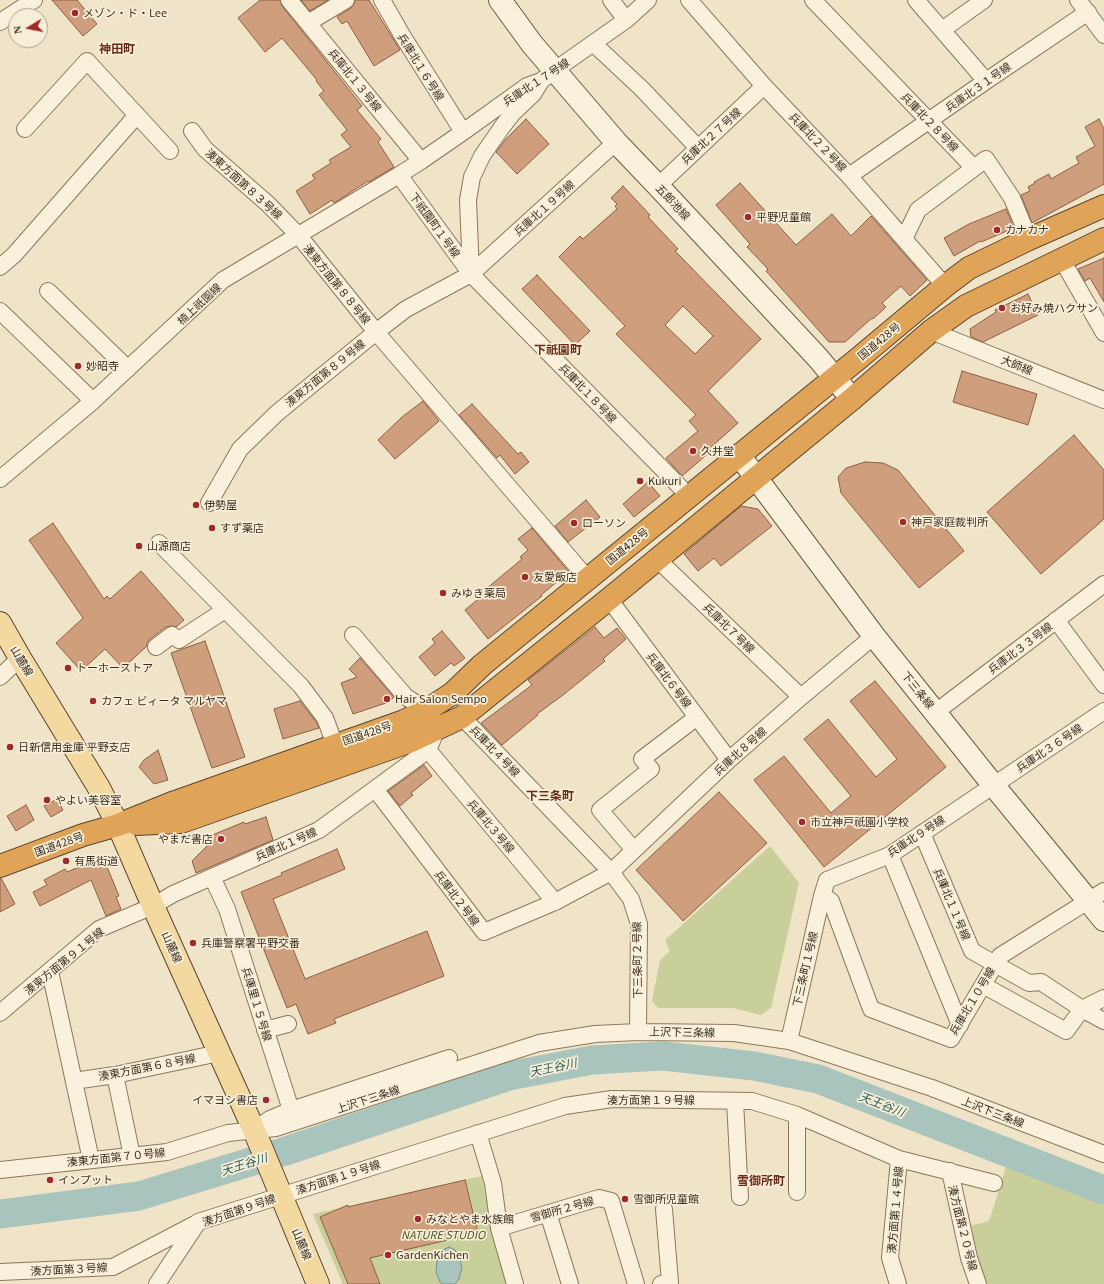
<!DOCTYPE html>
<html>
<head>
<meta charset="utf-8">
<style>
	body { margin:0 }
	#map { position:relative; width:1104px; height:1284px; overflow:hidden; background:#f0e4c8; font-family:Georgia,serif }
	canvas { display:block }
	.north { position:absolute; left:8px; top:8px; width:40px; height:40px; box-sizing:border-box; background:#f7eed8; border:1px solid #ada18e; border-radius:50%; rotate:260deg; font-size:11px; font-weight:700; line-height:16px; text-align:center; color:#3d2e20 }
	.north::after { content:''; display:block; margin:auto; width:14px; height:18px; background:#9e2a2b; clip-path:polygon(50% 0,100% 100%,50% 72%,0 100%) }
</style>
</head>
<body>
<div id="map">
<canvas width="1104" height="1284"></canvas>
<div class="north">N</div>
</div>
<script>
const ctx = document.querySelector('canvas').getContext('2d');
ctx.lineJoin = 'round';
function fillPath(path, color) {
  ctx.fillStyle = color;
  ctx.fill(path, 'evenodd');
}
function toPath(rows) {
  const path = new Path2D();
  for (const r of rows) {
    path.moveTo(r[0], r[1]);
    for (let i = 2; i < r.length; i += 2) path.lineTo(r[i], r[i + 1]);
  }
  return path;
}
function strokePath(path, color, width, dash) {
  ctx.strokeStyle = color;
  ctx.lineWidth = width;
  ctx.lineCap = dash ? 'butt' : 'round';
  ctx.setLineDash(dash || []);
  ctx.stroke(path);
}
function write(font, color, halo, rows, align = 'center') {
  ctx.font = font + ' Georgia,"Noto Sans JP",serif';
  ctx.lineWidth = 3.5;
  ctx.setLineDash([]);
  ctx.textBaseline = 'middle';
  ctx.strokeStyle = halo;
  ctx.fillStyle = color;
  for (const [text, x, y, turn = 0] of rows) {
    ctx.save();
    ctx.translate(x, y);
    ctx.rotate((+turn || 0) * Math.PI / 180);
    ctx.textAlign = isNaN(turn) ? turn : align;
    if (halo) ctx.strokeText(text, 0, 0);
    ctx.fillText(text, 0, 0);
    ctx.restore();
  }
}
fillPath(toPath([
	[770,846,799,883,771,1008,761,1015,733,1008,658,1008,652,1001,660,960,670,951,665,940],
	[1008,1161,1104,1197,1104,1284,985,1284,975,1256,970,1226,989,1221],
	[482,1176,493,1237,508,1284,343,1284,313,1214]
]), '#c9cf9b');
const water = toPath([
	[449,1247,455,1250,459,1256,462,1267,459,1279,455,1284,443,1284,440,1282,436,1272,437,1261,441,1251,449,1247]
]);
fillPath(water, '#a9c4bc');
strokePath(water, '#6f938a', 1);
strokePath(toPath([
	[0,1214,139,1196,286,1151,509,1076,592,1060,663,1056,754,1066,818,1079,1104,1190]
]), '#a9c4bc', 29);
const building = toPath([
	[52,0,77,0,97,24,83,36,52,0],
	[260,0,280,0,282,6,362,106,357,110,381,139,378,142,394,167,369,182,368,181,334,203,332,200,310,214,296,191,315,179,312,175,331,163,329,160,351,147,341,135,347,130,319,95,324,91,316,81,317,80,282,38,265,52,238,18,260,0],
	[301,0,328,0,310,11,301,0],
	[355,0,369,0,400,50,374,66,347,21,342,24,337,17,351,8,354,4,355,0],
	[526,119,549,144,517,174,496,152,506,139,526,119],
	[1099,119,1104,129,1104,184,1032,223,1021,195,1030,191,1028,187,1035,183,1034,182,1049,174,1051,179,1079,163,1076,157,1095,146,1085,127,1099,119],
	[740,183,796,245,832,214,851,236,871,216,927,280,910,296,901,286,882,303,886,307,873,319,872,318,845,342,829,342,766,271,768,269,747,247,750,244,716,205,740,183],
	[623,186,650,215,648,217,678,249,675,251,761,339,708,391,738,423,709,449,711,451,682,476,666,458,698,431,689,421,696,415,616,334,625,326,559,257,580,236,583,239,617,209,615,206,617,204,611,198,623,186],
	[683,306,713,336,695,354,665,325,683,306],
	[1006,209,1014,228,981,242,980,241,954,256,944,238,969,224,1006,209],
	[1104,258,1104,302,1090,278,1085,281,1078,269,1104,258],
	[537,275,590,331,575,345,522,289,537,275],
	[1028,294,1038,315,983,342,971,337,970,329,996,312,995,310,1028,294],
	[962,371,1037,394,1028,425,953,402,962,371],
	[423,401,439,421,395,459,378,440,402,417,423,401],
	[472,404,518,454,521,452,529,462,515,474,500,455,497,458,459,415,472,404],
	[1074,435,1104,470,1104,519,1041,574,987,512,1074,435],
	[865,462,883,463,898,470,964,551,919,588,841,493,838,477,846,468,865,462],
	[648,482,660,496,634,517,623,504,648,482],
	[586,500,600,517,568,542,555,526,586,500],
	[741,506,758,509,772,526,721,566,714,558,698,571,684,554,741,506],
	[53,523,104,599,107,596,110,599,141,571,184,620,176,627,171,626,166,627,150,639,147,643,147,646,123,668,105,649,81,671,56,643,83,618,29,540,53,523],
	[532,528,569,572,541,595,542,596,488,639,465,610,488,591,486,589,522,559,520,557,528,550,518,539,532,528],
	[595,627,604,638,617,628,626,639,603,659,605,661,563,695,537,714,538,715,502,745,481,723,532,685,528,680,595,627],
	[442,631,465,658,454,666,451,663,435,676,419,657,435,643,432,639,442,631],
	[205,641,245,757,212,768,171,653,205,641],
	[360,658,394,697,389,702,353,714,341,683,357,677,349,669,360,658],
	[875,681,946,767,824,867,754,780,784,756,831,813,851,796,804,739,828,719,876,777,897,759,850,701,875,681],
	[300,701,317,723,319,728,283,739,274,709,300,701],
	[158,750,168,780,154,784,139,767,144,760,158,750],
	[424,765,432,776,411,793,413,795,400,806,388,791,424,765],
	[719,792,767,843,683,921,636,870,719,792],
	[57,799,63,810,51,817,44,806,57,799],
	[26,805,34,820,16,831,7,816,26,805],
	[266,817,273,840,196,873,192,861,208,845,205,838,244,822,245,824,266,817],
	[337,849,345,869,273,899,305,979,427,931,444,976,334,1019,336,1023,308,1034,296,1004,287,1008,241,892,282,875,281,873,337,849],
	[103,857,119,896,116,897,121,909,106,916,91,880,40,906,33,892,47,885,44,880,65,869,67,872,103,857],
	[0,878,1,878,15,904,0,912,0,878],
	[465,1180,478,1233,370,1258,380,1284,348,1284,320,1217,348,1205,348,1207,465,1180]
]);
fillPath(building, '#cf9f7d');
strokePath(building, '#8d5f41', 1);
const street = toPath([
	[289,0,421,161],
	[382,0,402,35,463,132],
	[611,0,626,20],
	[689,0,764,86,849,176,945,286],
	[813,0,974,168],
	[916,0,986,81],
	[1078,0,1104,35],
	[0,22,34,0],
	[308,23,346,0],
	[942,30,984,0],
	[594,44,642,89,698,148],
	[25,129,87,61,170,151],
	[192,131,205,149,268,204,299,236,376,332,587,578],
	[399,175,471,274,689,496],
	[849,176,986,81,1088,12],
	[658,186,764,86],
	[904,239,918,210,986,159,1012,198,1029,239],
	[1062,260,1104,333],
	[0,267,14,255,137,115],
	[471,274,468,200,472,177,482,156,502,127,512,114,533,94,541,81],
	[48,291,128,369],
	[0,311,93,401],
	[931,331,1104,400],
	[0,479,93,401,223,280,399,175,421,161,463,132,527,86,541,81,555,70,626,20,648,0],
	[209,503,240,449,277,413,376,332,406,309,471,274,616,142],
	[159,543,301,686,325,718,335,745],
	[657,559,801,697],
	[609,599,729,760],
	[1056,620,1104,685],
	[156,647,172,635,179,640,225,610],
	[0,677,20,658],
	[936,712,1104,584],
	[462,717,611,872,631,899,639,924,638,1032],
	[428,750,555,902],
	[375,789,484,932,555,902,611,872,729,760,801,697,874,636],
	[922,833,972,951,1029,983,1041,982,1082,1009,1104,998],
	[634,850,600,810,651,769,642,759,697,717],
	[890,855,960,1025],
	[212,877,227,909,291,1110],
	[822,896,831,901,871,1009,951,1039,1000,956,1104,891],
	[50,971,91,1160],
	[983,985,1066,1031,1082,1009,1104,1021],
	[0,1013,99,929,153,906,173,894,319,830,428,750,437,729,427,710,406,697,353,635],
	[265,1030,288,1024],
	[789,1041,822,896,827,880,890,855,1104,711],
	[115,1075,132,1156],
	[74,1081,115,1075,219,1053],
	[735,1101,740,1197],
	[255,1129,270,1119,291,1110,449,1058],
	[478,1133,493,1183,499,1228,515,1284],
	[0,1170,167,1152,228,1133,276,1128,539,1043,595,1034,638,1032,734,1033,789,1041,932,1088,1104,1154],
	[950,1171,969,1258,978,1284],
	[797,1192,797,1115],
	[548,1213,570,1284],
	[499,1228,599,1198,611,1201,636,1284],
	[0,1272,113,1267,197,1223],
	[157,1284,198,1222,565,1106,612,1099,752,1101,797,1115,899,1159,994,1183],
	[661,1284,670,1282,664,1209],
	[898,1284,890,1258,899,1159]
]);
const secondary = toPath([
	[500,0,532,44,616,142,658,186,818,358,852,399],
	[739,455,874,636,994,786,1104,920]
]);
const primary = toPath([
	[0,623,20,658,99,788,118,825,153,906,254,1130,318,1284]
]);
const highway = toPath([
	[136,824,181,822,411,741,462,717,609,599,852,399,931,331,966,306,1104,239],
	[0,866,83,835,118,825,175,802,404,721,427,710,453,693,482,665,859,358,945,286,969,268,1029,239,1104,206]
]);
strokePath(street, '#8d765c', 18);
strokePath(secondary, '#6f573f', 24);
strokePath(primary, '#5b4430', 24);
strokePath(highway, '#5b4430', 24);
strokePath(street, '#faf1dc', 16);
strokePath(secondary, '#faf1dc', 22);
strokePath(primary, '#f3d9a0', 22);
strokePath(highway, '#e0a458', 22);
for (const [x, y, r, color] of [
	[75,13,4,"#9e2a2b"],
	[748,217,4,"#9e2a2b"],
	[997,230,4,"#9e2a2b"],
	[1002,308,4,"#9e2a2b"],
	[78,366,4,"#9e2a2b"],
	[693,451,4,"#9e2a2b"],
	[640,481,4,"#9e2a2b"],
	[196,505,4,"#9e2a2b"],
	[903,522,4,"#9e2a2b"],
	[574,523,4,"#9e2a2b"],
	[212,528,4,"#9e2a2b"],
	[139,546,4,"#9e2a2b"],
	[525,577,4,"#9e2a2b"],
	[443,593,4,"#9e2a2b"],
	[68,668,4,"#9e2a2b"],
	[387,699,4,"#9e2a2b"],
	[93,701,4,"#9e2a2b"],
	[10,747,4,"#9e2a2b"],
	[47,800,4,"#9e2a2b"],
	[802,822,4,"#9e2a2b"],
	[221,839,4,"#9e2a2b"],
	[66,861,4,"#9e2a2b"],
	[193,943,4,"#9e2a2b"],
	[266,1100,4,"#9e2a2b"],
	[50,1180,4,"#9e2a2b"],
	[625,1199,4,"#9e2a2b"],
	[418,1219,4,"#9e2a2b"],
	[388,1255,4,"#9e2a2b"]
]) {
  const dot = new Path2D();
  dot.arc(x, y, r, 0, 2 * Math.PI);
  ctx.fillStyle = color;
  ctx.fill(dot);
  strokePath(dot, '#f7eed8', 1.5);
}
write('11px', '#3d2e20', '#f7eed8', [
	["メゾン・ド・Lee",83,13],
	["平野児童館",756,217],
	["カナカナ",1005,230],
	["お好み焼ハクサン",1010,308],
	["妙昭寺",86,366],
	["久井堂",701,451],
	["Kukuri",648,481],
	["伊勢屋",204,505],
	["神戸家庭裁判所",911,522],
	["ローソン",582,523],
	["すず薬店",220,528],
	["山源商店",147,546],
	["友愛飯店",533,577],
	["みゆき薬局",451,593],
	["トーホーストア",76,668],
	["Hair Salon Sempo",395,699],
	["カフェ ビィータ マルヤマ",101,701],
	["日新信用金庫 平野支店",18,747],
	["やよい美容室",55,800],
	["市立神戸祇園小学校",810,822],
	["やまだ書店",213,839,"right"],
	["有馬街道",74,861],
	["兵庫警察署平野交番",201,943],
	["イマヨシ書店",258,1100,"right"],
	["インプット",58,1180],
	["雪御所児童館",633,1199],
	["みなとやま水族館",426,1219],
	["GardenKichen",396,1255]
], 'left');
write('11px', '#3d2e20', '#f7eed8', [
	["兵庫北１６号線",421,67,58],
	["兵庫北１３号線",355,80,51],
	["兵庫北１７号線",536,82,-33],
	["兵庫北３１号線",978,87,-35],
	["兵庫北２８号線",930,122,46],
	["兵庫北２７号線",711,136,-43],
	["兵庫北２２号線",818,142,46],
	["湊東方面第８３号線",244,184,42],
	["五郎池線",673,202,47],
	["兵庫北１９号線",544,208,-42],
	["下祇園町１号線",435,225,54],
	["湊東方面第８８号線",337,284,51],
	["楠上祇園線",199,304,-43],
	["国道428号",879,341,-40],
	["大師線",1017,365,22],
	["湊東方面第８９号線",325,373,-39],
	["兵庫北１８号線",588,393,46],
	["国道428号",627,546,-39],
	["兵庫北７号線",729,628,44],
	["兵庫北３３号線",1020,648,-37],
	["山麓線",22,661,59],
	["兵庫北６号線",669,680,53],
	["下三条線",918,690,51],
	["国道428号",367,733,-19],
	["兵庫北３６号線",1049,748,-34],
	["兵庫北４号線",495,751,46],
	["兵庫北８号線",740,751,-42],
	["兵庫北３号線",491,826,50],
	["兵庫北９号線",916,836,-33],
	["国道428号",59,844,-20],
	["兵庫北１号線",286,844,-24],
	["兵庫北２号線",457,898,53],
	["兵庫北１１号線",952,904,67],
	["山麓線",172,947,66],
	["下三条町２号線",637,960,-91],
	["湊東方面第９１号線",64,961,-39],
	["下三条町１号線",805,969,-77],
	["兵庫北１０号線",972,1001,-59],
	["兵庫里１５号線",257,1004,73],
	["上沢下三条線",682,1032,1],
	["湊東方面第６８号線",147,1067,-11],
	["上沢下三条線",368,1099,-18],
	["湊方面第１９号線",651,1100],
	["上沢下三条線",993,1112,21],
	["湊東方面第７０号線",116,1157,-6],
	["湊方面第１９号線",338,1177,-18],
	["雪御所２号線",562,1209,-16],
	["湊方面第９号線",239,1210,-19],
	["湊方面第１４号線",895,1210,-85],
	["湊方面第２０号線",963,1228,76],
	["山麓線",302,1244,67],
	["湊方面第３号線",69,1269,-3]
]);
write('italic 11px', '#4d5a26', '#f7eed8', [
	["NATURE STUDIO",443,1235]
]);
write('bold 12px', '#6b2e1e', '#f7eed8', [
	["神田町",117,48],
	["下祇園町",558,349],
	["下三条町",550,795],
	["雪御所町",761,1180]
]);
write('italic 12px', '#2f5d5a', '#f7eed8', [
	["天王谷川",553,1067,-12],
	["天王谷川",882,1104,21],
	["天王谷川",244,1164,-17]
]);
</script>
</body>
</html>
